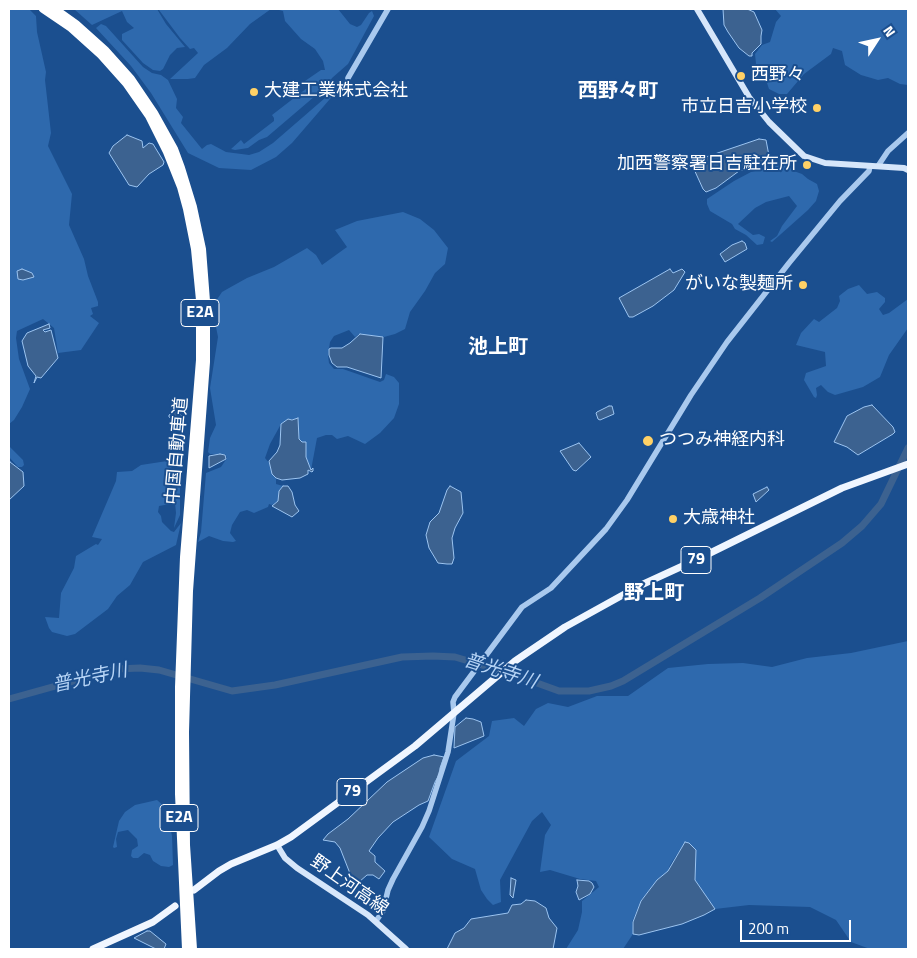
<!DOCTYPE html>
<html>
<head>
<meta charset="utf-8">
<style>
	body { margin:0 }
	#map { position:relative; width:917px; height:958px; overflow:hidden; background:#1b4f8f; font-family:"Titillium Web",sans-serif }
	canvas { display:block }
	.frame { position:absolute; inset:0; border:10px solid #fff; pointer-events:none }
	.north { position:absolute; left:852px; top:15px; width:50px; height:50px; -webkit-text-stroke:4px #1b4f8f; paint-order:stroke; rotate:55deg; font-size:14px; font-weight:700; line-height:20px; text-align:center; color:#fff }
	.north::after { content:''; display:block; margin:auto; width:18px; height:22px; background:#fff; clip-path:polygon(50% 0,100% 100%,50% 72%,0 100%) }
	.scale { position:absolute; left:740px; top:920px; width:111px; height:22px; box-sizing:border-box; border:2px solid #fff; border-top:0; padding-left:6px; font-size:15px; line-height:18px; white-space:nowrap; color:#fff; -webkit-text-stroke:4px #1b4f8f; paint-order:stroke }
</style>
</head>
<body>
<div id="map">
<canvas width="917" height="958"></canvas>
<div class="frame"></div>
<div class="north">N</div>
<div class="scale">200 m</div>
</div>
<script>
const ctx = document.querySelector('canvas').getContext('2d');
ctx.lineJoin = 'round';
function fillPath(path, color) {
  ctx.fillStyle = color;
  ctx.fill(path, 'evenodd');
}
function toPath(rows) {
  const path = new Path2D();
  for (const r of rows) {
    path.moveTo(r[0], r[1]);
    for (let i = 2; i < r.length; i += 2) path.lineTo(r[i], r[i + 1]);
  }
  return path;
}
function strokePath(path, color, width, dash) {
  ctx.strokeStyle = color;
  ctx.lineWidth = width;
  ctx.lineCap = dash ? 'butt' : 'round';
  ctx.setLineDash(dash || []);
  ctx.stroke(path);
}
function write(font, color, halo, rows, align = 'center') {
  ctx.font = font + ' "Titillium Web","Noto Sans JP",sans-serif';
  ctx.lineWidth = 4;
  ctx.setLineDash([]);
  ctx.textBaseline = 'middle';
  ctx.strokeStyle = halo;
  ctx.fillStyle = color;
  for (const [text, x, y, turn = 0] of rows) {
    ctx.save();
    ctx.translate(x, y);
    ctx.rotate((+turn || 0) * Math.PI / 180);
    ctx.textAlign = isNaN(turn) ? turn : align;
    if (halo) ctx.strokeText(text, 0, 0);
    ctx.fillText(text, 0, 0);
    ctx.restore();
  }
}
fillPath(toPath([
	[9,9,29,9,36,16,37,32,46,72,45,80,51,133,48,146,72,194,69,225,84,259,88,276,98,302,98,306,91,308,93,314,90,316,99,323,81,350,58,353,54,328,43,319,17,331,16,338,19,359,30,389,22,407,14,420,9,424],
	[74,9,157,9,166,24,185,47,177,48,170,55,163,69,160,71,153,70,143,63,122,40,122,34,134,28,127,22,122,11,92,25],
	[161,9,271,9,250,24,227,48,204,65,195,78,188,79,170,79,198,53,194,48,190,49,180,38,159,10],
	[275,9,338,9,350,24,357,27,361,25,369,13,372,11,374,16,348,64,332,78,328,85,267,137,259,140,248,148,235,150,231,149,241,140,244,144,274,121,274,118,272,115,307,88,305,81,321,70,325,70,323,61,315,49,301,39,285,21,283,11],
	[775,9,908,9,908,85,900,84,888,78,878,80,861,75,845,65,842,51,833,48,831,54,804,74,787,94,779,94,769,89,766,80,757,73,755,54,762,45,770,42,776,22,781,16],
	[101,24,106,26,143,67,152,73,161,75,168,80,177,99,176,108,183,117,181,123,202,149,207,145,211,144,226,152,249,155,259,152,273,143,340,85,342,85,292,143,276,157,251,170,219,168,188,153,151,93,131,66,96,28],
	[792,162,791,170,802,174,808,179,817,184,819,191,816,201,808,210,772,242,770,241,777,236,782,226,797,206,789,196,766,202,755,208,738,224,753,235,759,234,765,237,763,244,757,245,746,235,735,229,732,224,710,211,707,204,707,199,734,181,751,172],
	[403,212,420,219,434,230,448,248,445,264,435,273,425,291,410,312,405,329,395,334,384,337,359,334,355,337,349,330,334,336,330,342,328,355,329,363,334,369,343,369,380,382,384,380,386,374,394,377,399,383,399,404,394,418,380,433,365,444,348,436,337,439,332,435,326,435,317,438,311,470,306,457,306,443,302,442,299,439,298,419,288,419,281,424,270,444,265,458,270,464,272,474,276,478,276,484,283,486,279,491,278,501,272,505,269,504,268,507,254,513,247,510,240,512,232,525,230,533,236,541,233,542,223,541,209,536,198,542,201,532,206,473,221,467,227,458,225,454,210,454,208,452,210,438,216,425,210,388,218,337,212,307,222,292,229,288,247,278,274,267,307,248,316,255,322,265,347,247,335,230,357,221],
	[859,285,867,294,877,292,885,298,885,302,879,309,883,315,889,313,908,299,908,328,889,355,880,377,863,387,835,395,828,392,821,385,816,388,817,395,816,398,814,397,804,380,806,373,826,366,825,352,796,345,801,333,814,319,819,322,837,308,840,301,839,296,848,289],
	[9,446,23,460,24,465,22,467,18,467,9,457],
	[167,461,180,480,180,515,174,528,176,513,175,503,159,506,158,512,161,516,162,522,171,531,174,532,181,523,176,545,143,562,130,585,117,596,108,609,75,634,67,636,52,632,49,628,45,617,59,618,61,593,74,568,76,556,96,544,98,545,102,539,92,537,116,481,117,472,132,471,141,465],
	[908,641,908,949,897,948,893,949,870,949,851,942,836,920,810,907,749,905,715,909,695,880,696,850,689,843,685,842,670,865,668,871,657,880,641,900,632,922,633,934,623,949,566,949,578,930,582,912,582,901,599,887,596,881,580,879,550,870,540,872,545,835,551,825,542,812,532,821,500,880,501,902,493,905,487,899,481,890,475,869,452,859,429,837,456,761,489,736,492,721,514,718,524,726,536,709,548,703,568,707,597,696,628,696,668,668,708,664,743,663,772,667,807,658,851,653],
	[157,800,165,807,168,815,172,836,173,865,169,867,161,866,153,861,150,855,144,853,138,858,133,858,131,856,132,850,138,846,137,839,128,830,118,832,116,839,117,847,114,848,113,847,119,821,125,812,135,805]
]), '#2e69ad');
const water = toPath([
	[723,9,747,9,754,12,762,30,761,36,761,44,752,53,752,56,749,56,739,48,728,32,724,25,723,9],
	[127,135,142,141,143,148,149,143,153,144,164,162,163,165,149,174,137,187,129,185,109,153,113,146,127,135],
	[759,139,766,140,770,161,739,171,716,188,706,192,703,189,693,167,694,161,759,139],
	[742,241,745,243,747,249,725,262,720,254,732,245,742,241],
	[22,269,32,273,34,277,23,280,18,279,17,271,22,269],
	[670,269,673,273,682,269,685,272,674,290,653,306,633,317,629,317,619,298,670,269],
	[49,324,50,328,43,330,45,332,51,330,58,358,41,378,37,377,34,383,36,376,28,366,22,341,27,333,49,324],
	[360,334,383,337,381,378,347,367,337,367,332,363,329,355,329,349,331,348,342,348,350,343,360,334],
	[872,405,893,427,895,432,893,434,858,455,847,447,834,442,847,416,864,407,872,405],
	[609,406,612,406,614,414,600,420,598,419,596,413,597,412,609,406],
	[174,412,178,412,183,417,180,426,169,417,169,415,174,412],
	[298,418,299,439,302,442,306,442,306,457,311,470,313,468,313,471,312,472,308,470,308,474,300,478,282,480,276,478,272,474,269,461,277,452,280,445,281,424,288,419,292,420,298,418],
	[579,443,591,457,576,471,573,470,560,451,579,443],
	[220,454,225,455,226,459,209,468,209,456,220,454],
	[9,459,10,462,23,472,24,486,9,500,9,459],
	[283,486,288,486,292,492,295,505,299,511,292,517,272,506,278,501,279,491,283,486],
	[450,486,461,492,463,513,455,528,452,538,454,558,452,564,447,564,438,563,429,548,426,535,430,522,439,513,447,490,450,486],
	[767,487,769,490,756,502,753,494,767,487],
	[466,718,473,719,481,722,484,736,454,748,455,727,466,718],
	[434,755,444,757,440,768,440,773,435,782,428,801,419,805,393,822,378,838,369,851,375,856,375,862,385,871,379,879,373,875,367,875,359,882,355,891,350,888,351,876,340,848,335,842,323,840,328,834,348,819,387,782,423,758,434,755],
	[685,842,689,843,696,850,695,880,715,909,704,915,682,924,639,935,633,934,633,922,641,901,657,880,668,871,685,842],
	[511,878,516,880,513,898,510,895,511,878],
	[577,880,589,881,592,883,594,887,590,894,579,900,576,892,578,886,577,880],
	[526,900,535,901,546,908,549,918,557,928,553,949,447,949,455,933,464,928,471,919,508,913,512,905,521,904,526,900],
	[147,931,150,931,166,944,164,949,156,949,134,938,147,931]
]);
fillPath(water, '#3c6290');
strokePath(water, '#9cc4f0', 1);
strokePath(toPath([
	[9,699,117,669,140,668,159,670,232,691,275,685,402,657,433,656,455,657,515,675,559,691,589,691,611,686,623,681,760,598,842,543,862,526,881,504,908,448]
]), '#3c6290', 7);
strokePath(toPath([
	[348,78,388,9],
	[878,166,888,151,908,133],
	[376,921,383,911,388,890,393,879,422,827,429,811,448,752,454,713,453,702,455,697,522,607,551,588,606,529,627,500,691,395,727,342,789,263,840,201,869,171,870,166]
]), '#a9c9ee', 5.5);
strokePath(toPath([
	[697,9,749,97,769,122,804,156,825,163,904,168,908,170],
	[277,845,285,858,297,868,368,915,406,949]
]), '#d6e6fa', 6);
strokePath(toPath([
	[194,890,219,871,231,864,277,845,291,837,415,746,515,661,565,627,639,586,700,558,842,488,908,464],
	[93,949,153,922,175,906]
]), '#f0f6ff', 7);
strokePath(toPath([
	[43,9,71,28,101,55,126,83,149,116,167,152,181,187,187,209,195,249,200,300,200,360,184,557,179,687,179,794,186,949],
	[55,9,76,24,105,50,131,79,154,113,174,149,181,168,193,207,202,249,206,301,206,362,189,591,185,732,186,845,193,949]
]), '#fff', 8);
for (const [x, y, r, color] of [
	[741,76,5,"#ffd166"],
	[254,92,5,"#ffd166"],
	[817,108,5,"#ffd166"],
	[807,165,5,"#ffd166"],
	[803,285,5,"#ffd166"],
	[648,441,6,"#ffd166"],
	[673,519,5,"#ffd166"]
]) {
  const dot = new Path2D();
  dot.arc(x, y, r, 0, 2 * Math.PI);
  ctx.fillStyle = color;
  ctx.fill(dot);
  strokePath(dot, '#1b4f8f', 2);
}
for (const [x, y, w] of [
	[200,313,38],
	[696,560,30],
	[352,792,30],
	[179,818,38]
]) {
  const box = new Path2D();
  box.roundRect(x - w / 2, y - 13.5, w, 27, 4);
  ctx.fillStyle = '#1b4f8f';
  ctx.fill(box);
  strokePath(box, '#fff', 1);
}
write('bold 16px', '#fff', null, [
	["E2A",200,313],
	["79",696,560],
	["79",352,792],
	["E2A",179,818]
]);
write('18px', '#fff', '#1b4f8f', [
	["西野々",751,76],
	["大建工業株式会社",264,92],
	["市立日吉小学校",807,108,"right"],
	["加西警察署日吉駐在所",797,165,"right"],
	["がいな製麺所",793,285,"right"],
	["つつみ神経内科",659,441],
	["大歳神社",683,519]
], 'left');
write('18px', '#fff', '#1b4f8f', [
	["中国自動車道",178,451,-85],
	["野上河高線",349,886,35]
]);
write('italic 19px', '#b5d3f5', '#1b4f8f', [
	["普光寺川",500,672,18],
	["普光寺川",90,679,-12]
]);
write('bold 20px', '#fff', '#1b4f8f', [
	["西野々町",618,92],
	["池上町",498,348],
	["野上町",654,594]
]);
</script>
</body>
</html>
